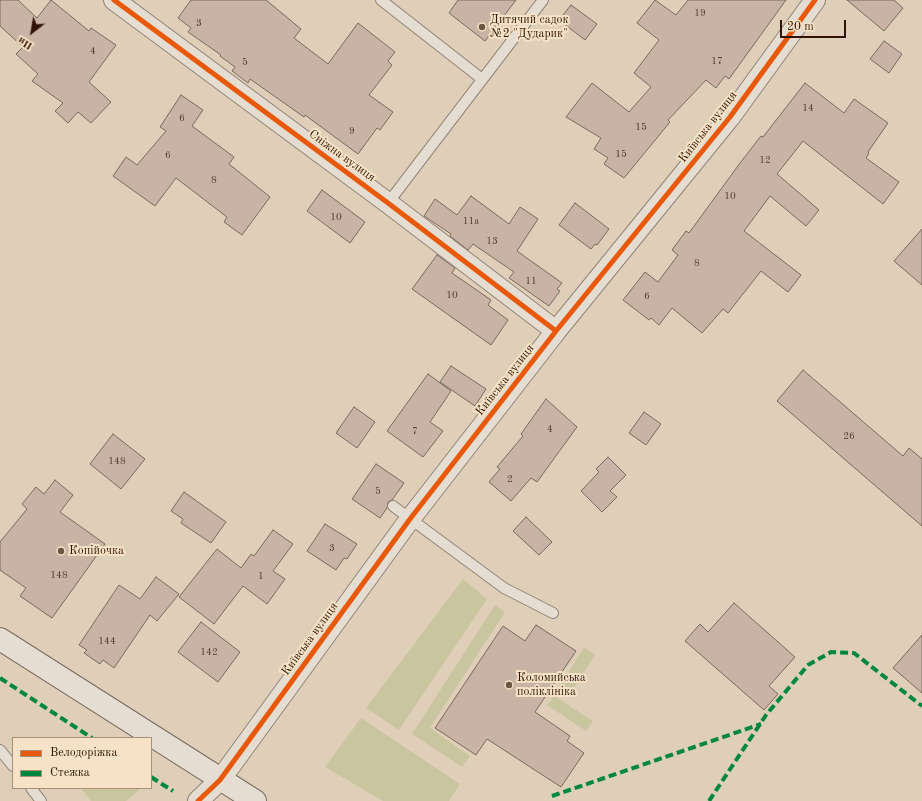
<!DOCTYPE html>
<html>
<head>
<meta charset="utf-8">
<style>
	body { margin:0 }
	#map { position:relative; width:922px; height:801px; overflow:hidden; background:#e0cfb8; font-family:"Old Standard TT",serif }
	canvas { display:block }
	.legend { position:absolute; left:12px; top:737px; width:140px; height:52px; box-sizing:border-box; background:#f6e2c6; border:1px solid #a78f79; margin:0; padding:5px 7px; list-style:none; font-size:12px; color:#301306 }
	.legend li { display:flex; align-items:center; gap:8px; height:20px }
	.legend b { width:20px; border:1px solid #a78f79 }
	.north { position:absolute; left:12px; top:12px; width:40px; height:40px; -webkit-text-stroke:3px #f6e2c6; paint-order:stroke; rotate:211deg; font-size:11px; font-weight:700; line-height:16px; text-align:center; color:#301306 }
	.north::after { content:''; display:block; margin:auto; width:14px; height:18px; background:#301306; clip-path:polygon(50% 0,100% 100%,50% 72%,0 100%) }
	.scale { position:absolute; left:780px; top:20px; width:66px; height:18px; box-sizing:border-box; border:2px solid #301306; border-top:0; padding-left:5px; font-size:12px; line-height:14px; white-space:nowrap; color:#301306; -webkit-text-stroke:3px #f6e2c6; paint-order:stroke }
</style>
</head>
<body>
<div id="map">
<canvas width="922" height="801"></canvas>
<ul class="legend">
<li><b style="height:5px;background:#e8590c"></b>Велодоріжка</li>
<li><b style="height:5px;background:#00873e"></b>Стежка</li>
</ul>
<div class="north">Пн</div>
<div class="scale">20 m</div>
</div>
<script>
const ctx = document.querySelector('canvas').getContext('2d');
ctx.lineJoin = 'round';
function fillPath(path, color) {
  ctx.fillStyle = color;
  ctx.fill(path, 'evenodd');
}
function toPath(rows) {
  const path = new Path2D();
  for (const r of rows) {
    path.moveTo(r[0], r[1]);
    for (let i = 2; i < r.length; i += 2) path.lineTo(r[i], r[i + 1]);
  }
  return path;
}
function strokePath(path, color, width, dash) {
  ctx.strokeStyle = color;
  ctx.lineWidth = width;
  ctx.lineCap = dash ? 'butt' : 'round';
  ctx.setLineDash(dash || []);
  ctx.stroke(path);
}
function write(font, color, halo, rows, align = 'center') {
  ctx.font = font + ' "Old Standard TT",serif';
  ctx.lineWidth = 4;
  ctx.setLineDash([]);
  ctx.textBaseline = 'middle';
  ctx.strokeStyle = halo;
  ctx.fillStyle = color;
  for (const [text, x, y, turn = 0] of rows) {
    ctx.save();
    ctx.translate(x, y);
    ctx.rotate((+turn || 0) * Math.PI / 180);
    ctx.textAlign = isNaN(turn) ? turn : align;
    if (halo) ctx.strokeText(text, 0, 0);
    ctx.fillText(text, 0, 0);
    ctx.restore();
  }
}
fillPath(toPath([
	[463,579,487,599,399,730,366,708],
	[495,605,505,612,430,728,470,756,462,767,412,734],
	[584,647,595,655,569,696,558,689],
	[554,696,593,721,586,731,547,705],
	[361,718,460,784,449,801,383,801,325,767],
	[81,788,141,788,126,801,91,801]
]), '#c9c59f');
const building = toPath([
	[0,0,18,0,37,18,51,0,89,31,91,28,116,45,89,82,111,102,91,123,78,112,68,123,55,111,63,103,32,81,38,74,16,54,23,47,0,26,0,0],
	[191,0,266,0,301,29,294,38,328,64,358,23,395,52,388,61,392,65,369,95,393,112,380,130,377,128,358,154,305,115,304,117,250,79,248,83,232,71,235,67,220,56,221,55,188,32,191,28,178,18,191,0],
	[458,0,516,0,485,41,449,13,458,0],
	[655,0,676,15,688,0,786,0,729,79,725,76,716,88,706,80,668,120,670,122,624,178,604,164,608,158,594,149,601,138,566,117,592,83,629,112,651,87,634,73,659,40,637,23,655,0],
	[847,0,894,0,903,8,884,31,847,0],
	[571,5,597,24,585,40,559,20,571,5],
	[884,41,902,54,889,73,870,59,884,41],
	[805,83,844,113,854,99,888,123,868,152,869,153,866,158,899,182,883,204,803,141,777,174,819,210,806,226,770,196,744,231,801,275,788,292,761,271,728,313,723,309,702,333,672,308,659,325,651,318,649,320,623,300,645,272,658,282,678,255,672,250,686,231,689,233,740,163,761,136,763,137,805,83],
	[181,95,203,110,192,126,234,157,229,164,270,197,242,235,224,222,227,217,176,178,155,206,113,176,126,157,137,165,166,131,160,127,181,95],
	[322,190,365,222,350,243,307,211,322,190],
	[471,196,509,224,520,207,538,219,517,251,562,283,557,289,560,291,549,306,509,278,514,272,473,244,468,250,450,236,451,234,424,216,435,199,457,215,471,196],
	[575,203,609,229,597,245,595,244,591,249,559,225,575,203],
	[922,229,922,285,894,261,922,229],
	[437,255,455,268,452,273,491,300,488,305,508,320,491,345,412,289,437,255],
	[451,366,486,389,475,406,440,382,451,366],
	[803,370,903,456,909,448,922,459,922,526,777,401,803,370],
	[428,374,451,391,430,422,443,431,423,457,387,431,428,374],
	[546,399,577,427,537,482,531,478,511,501,489,482,500,469,497,467,523,436,521,434,546,399],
	[354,407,375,422,357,448,336,433,354,407],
	[644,412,661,424,646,445,629,433,644,412],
	[113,434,145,459,121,489,90,464,113,434],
	[608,457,626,475,610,491,617,497,602,512,581,491,599,472,596,469,608,457],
	[376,464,404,483,392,500,388,502,387,508,380,518,352,499,376,464],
	[55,480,73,495,60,512,105,544,52,618,20,596,26,588,0,570,0,542,27,509,22,504,36,487,44,494,55,480],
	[184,492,226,522,211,543,181,523,183,519,171,511,184,492],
	[526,517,552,542,539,555,513,531,526,517],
	[325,524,357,544,347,559,344,558,336,570,307,551,325,524],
	[273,530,293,544,273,571,285,579,267,604,243,586,214,624,179,597,217,549,241,568,251,554,254,556,273,530],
	[156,577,179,594,157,621,150,615,114,668,103,660,100,664,84,653,87,650,79,645,119,585,140,599,156,577],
	[734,603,795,657,769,686,778,694,764,710,685,641,700,624,708,632,734,603],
	[201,622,240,652,218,682,178,652,201,622],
	[536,625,576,651,535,712,570,736,567,741,584,753,561,787,487,739,476,755,435,728,503,626,525,641,536,625],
	[922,635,922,693,893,668,922,635]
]);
fillPath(building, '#c9b3a4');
strokePath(building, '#786a5e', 1);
const lane = toPath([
	[381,0,482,79],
	[388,203,543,0],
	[393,506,504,588,553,613],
	[0,750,13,766],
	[31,788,41,801]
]);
const street = toPath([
	[114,0,388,203,556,331],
	[198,801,220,780,410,519,556,331,730,117,815,0]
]);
const secondary = toPath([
	[0,639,255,801]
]);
strokePath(lane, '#918475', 12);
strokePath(street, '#918475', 22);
strokePath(secondary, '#786a5e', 24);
strokePath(lane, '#e5ddd2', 10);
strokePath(street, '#e5ddd2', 20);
strokePath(secondary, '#e5ddd2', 22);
strokePath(toPath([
	[0,678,92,738],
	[151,777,173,791],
	[552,796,761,724],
	[709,801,766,715,808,665,831,652,854,653,922,706]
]), '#00873e', 4, [8, 4]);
strokePath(toPath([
	[114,0,388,203,556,331],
	[198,801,220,780,410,519,556,331,730,117,815,0]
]), '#e8590c', 5);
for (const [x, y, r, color] of [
	[482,27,4,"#6e5544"],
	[61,551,4,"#6e5544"],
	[509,685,4,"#6e5544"]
]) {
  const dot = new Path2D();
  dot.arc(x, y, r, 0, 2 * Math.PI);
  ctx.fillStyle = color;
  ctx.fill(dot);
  strokePath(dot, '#f6e2c6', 1.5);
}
write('10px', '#563b2e', null, [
	["19",700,13],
	["3",199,23],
	["4",93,51],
	["17",717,61],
	["5",245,62],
	["14",808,108],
	["6",182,118],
	["15",641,127],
	["9",352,131],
	["15",621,154],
	["6",168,155],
	["12",765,160],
	["8",214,180],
	["10",730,196],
	["10",336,217],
	["11а",471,221],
	["13",492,241],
	["8",697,263],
	["11",531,281],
	["10",452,295],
	["6",647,296],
	["4",550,429],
	["7",415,431],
	["26",849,436],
	["148",117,461],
	["2",510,479],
	["5",378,491],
	["3",332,548],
	["148",59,575],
	["1",261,576],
	["144",107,641],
	["142",209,652]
]);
write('12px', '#301306', '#f6e2c6', [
	["Дитячий садок",490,20],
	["№2 \"Дударик\"",490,34],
	["Копійочка",69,551],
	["Коломийська",517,678],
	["поліклініка",517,692]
], 'left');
write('12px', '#301306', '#f6e2c6', [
	["Київська вулиця",708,127,-52],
	["Сніжна вулиця",342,156,36],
	["Київська вулиця",505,380,-52],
	["Київська вулиця",310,639,-54]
]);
</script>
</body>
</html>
